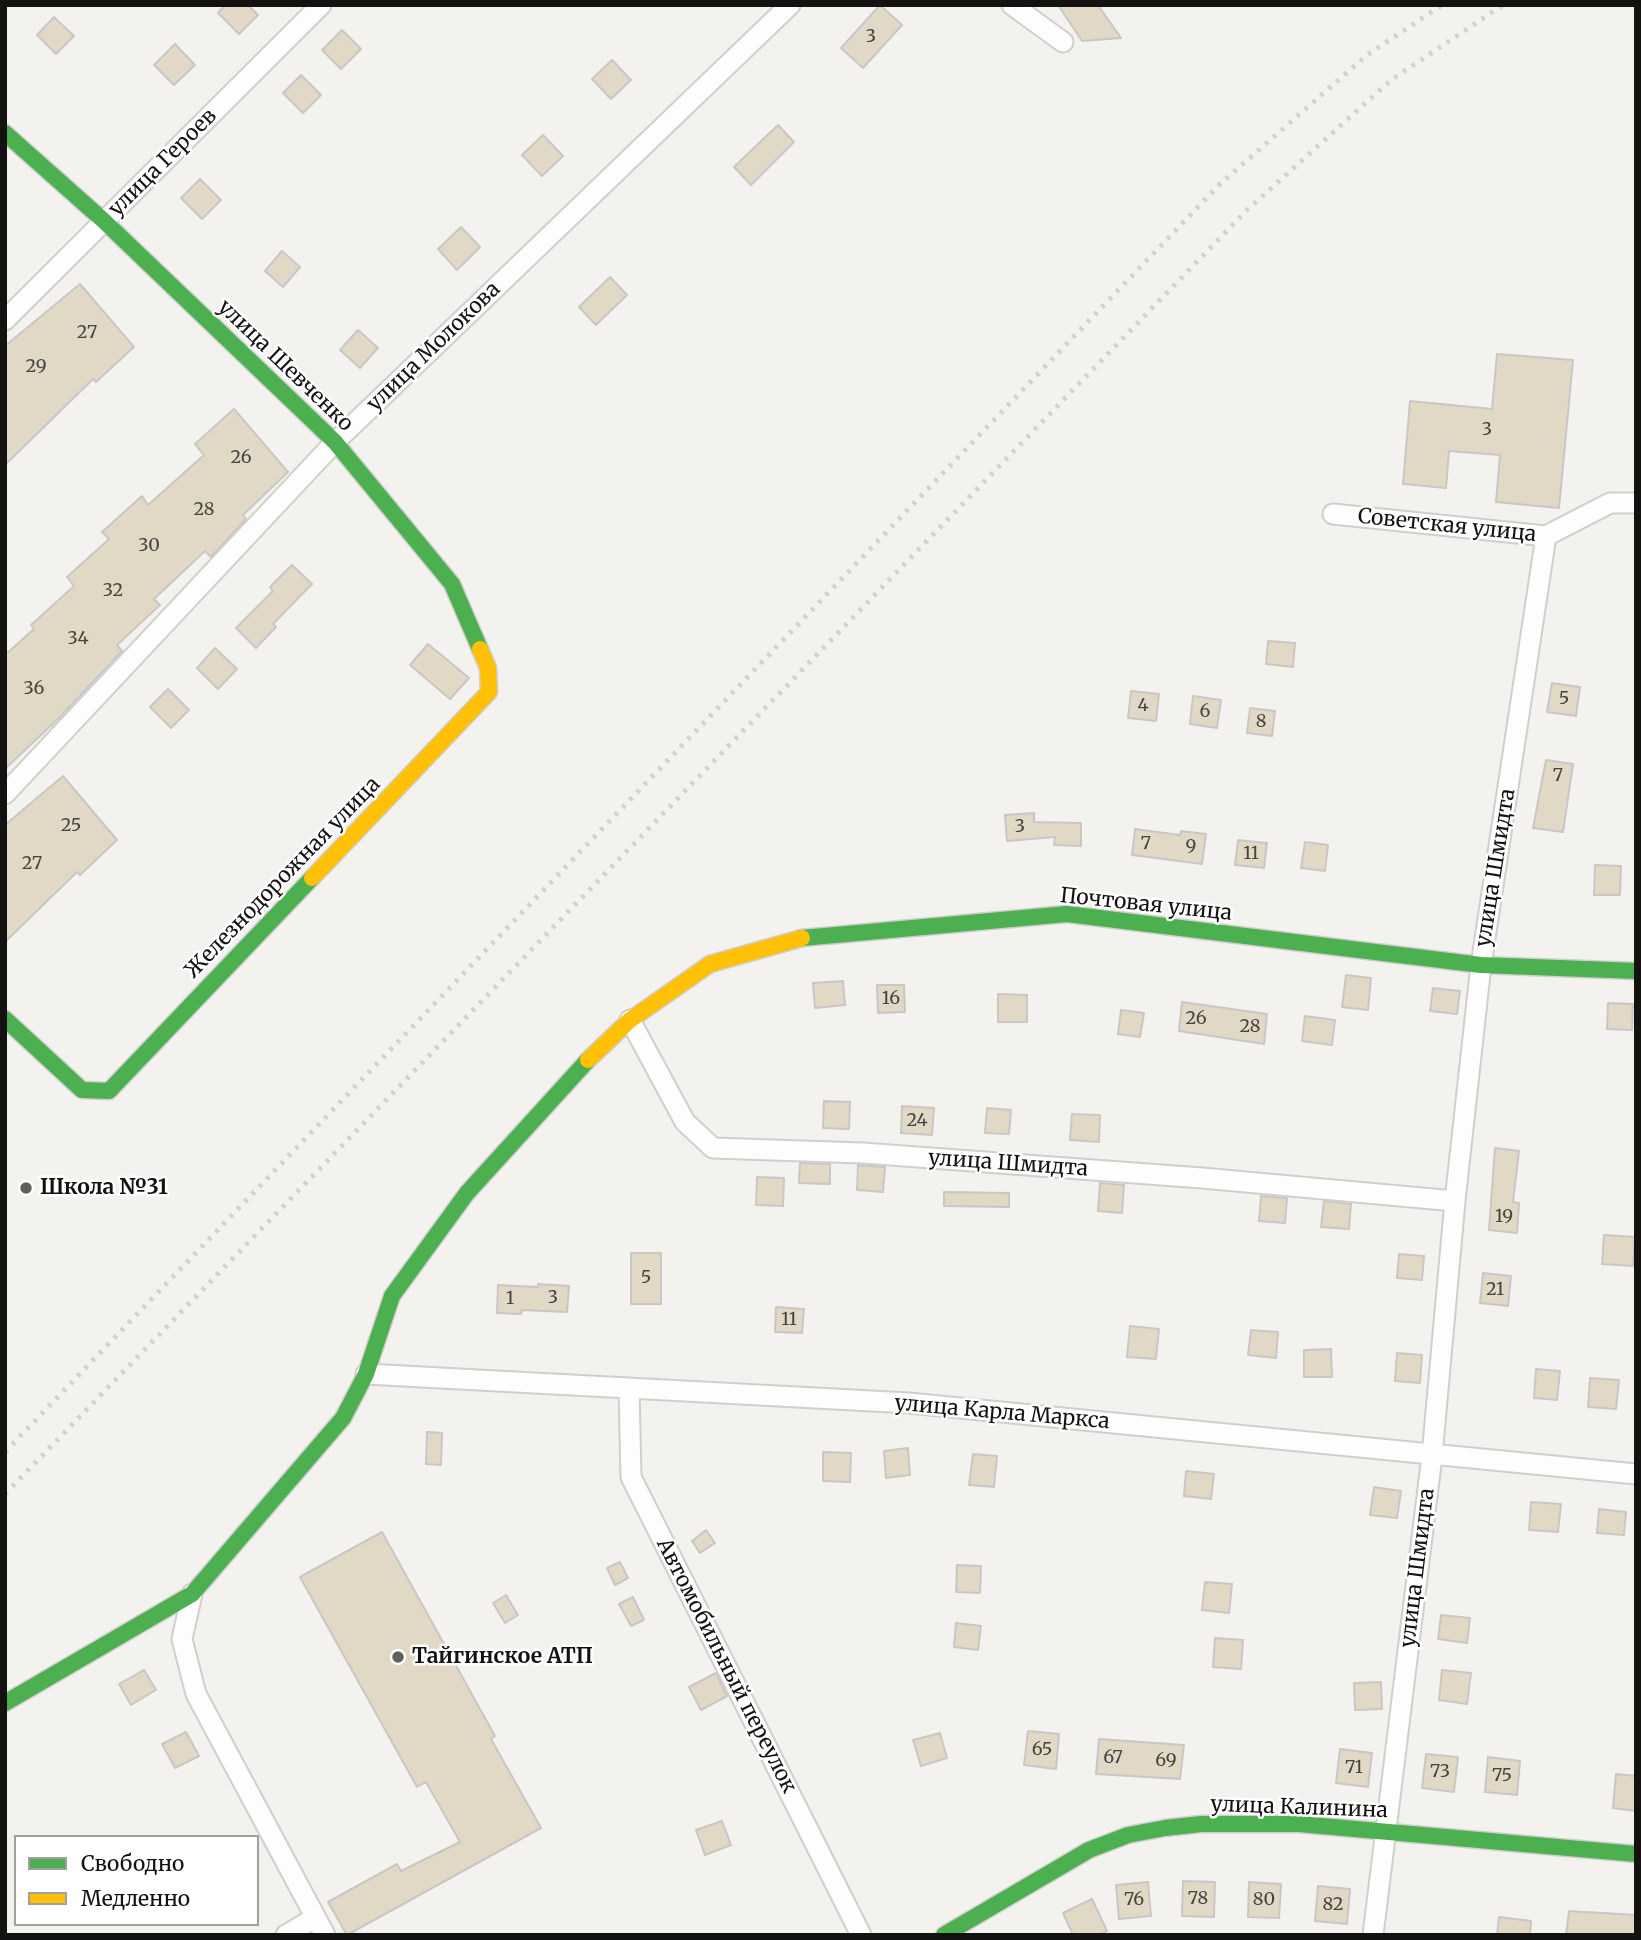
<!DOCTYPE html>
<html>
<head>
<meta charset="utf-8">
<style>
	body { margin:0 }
	#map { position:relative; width:1641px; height:1940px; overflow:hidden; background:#f4f2ef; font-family:Merriweather,serif }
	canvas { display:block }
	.frame { position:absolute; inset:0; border:7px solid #131210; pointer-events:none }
	.legend { position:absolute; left:14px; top:1835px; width:245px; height:91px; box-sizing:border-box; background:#fff; border:2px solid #a1a09f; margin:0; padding:9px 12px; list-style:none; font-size:21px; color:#131210 }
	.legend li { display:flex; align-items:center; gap:14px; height:35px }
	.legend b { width:35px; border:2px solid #a1a09f }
</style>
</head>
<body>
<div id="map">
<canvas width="1641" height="1940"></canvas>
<div class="frame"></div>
<ul class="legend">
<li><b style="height:9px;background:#4caf50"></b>Свободно</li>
<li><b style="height:9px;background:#ffc107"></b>Медленно</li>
</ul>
</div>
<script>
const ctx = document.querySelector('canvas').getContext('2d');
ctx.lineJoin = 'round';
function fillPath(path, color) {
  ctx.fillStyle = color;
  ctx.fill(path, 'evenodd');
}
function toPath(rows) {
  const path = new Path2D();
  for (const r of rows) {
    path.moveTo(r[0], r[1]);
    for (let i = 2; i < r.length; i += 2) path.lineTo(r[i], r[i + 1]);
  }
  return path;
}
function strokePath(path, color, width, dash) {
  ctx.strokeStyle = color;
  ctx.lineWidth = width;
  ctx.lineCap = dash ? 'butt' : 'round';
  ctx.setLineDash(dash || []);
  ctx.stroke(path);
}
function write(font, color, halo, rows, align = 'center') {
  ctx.font = font + ' Merriweather,serif';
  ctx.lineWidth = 5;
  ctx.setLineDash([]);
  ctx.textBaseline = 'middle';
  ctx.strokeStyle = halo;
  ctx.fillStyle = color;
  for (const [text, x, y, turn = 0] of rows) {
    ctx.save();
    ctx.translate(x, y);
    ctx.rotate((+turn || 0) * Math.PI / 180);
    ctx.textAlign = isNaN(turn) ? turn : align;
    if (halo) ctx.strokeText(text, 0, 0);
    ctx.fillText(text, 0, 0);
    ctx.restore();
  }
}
const building = toPath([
	[225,5,248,5,258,15,239,34,218,13,225,5],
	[880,5,902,25,863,68,841,48,880,5],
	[1058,5,1098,5,1121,38,1082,41,1058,5],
	[54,17,74,36,56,54,37,35,54,17],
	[342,30,361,49,341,69,322,50,342,30],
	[175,44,195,65,174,85,154,65,175,44],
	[612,60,631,80,611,99,592,79,612,60],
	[301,75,321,95,303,113,283,93,301,75],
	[778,125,794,142,751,185,734,167,778,125],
	[543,135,563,156,542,176,522,155,543,135],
	[200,179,221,200,202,219,181,198,200,179],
	[461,227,480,247,457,270,438,249,461,227],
	[282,251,300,267,283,287,265,271,282,251],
	[610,277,627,295,596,325,579,307,610,277],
	[80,284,134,347,96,382,93,379,5,465,5,346,80,284],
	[358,330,378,348,360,368,340,350,358,330],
	[1497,354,1573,360,1559,508,1496,502,1500,455,1449,451,1446,488,1403,484,1410,401,1492,409,1497,354],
	[234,409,288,472,243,515,246,519,211,557,205,551,154,599,160,605,117,645,122,651,59,718,5,769,5,655,34,629,31,625,74,586,67,577,109,539,102,532,142,496,148,505,204,455,195,444,234,409],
	[292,565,312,584,273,624,276,627,256,648,236,628,273,591,270,587,292,565],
	[1268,641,1295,643,1293,667,1266,664,1268,641],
	[428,644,469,678,450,699,410,665,428,644],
	[215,648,237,669,218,689,197,668,215,648],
	[1552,683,1580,687,1576,716,1547,712,1552,683],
	[168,689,189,710,171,728,150,707,168,689],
	[1131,691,1159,694,1156,721,1128,718,1131,691],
	[1193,696,1221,700,1217,728,1190,724,1193,696],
	[1250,708,1275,711,1272,736,1247,733,1250,708],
	[1546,760,1573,764,1563,832,1533,828,1546,760],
	[63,776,117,840,80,875,77,872,5,942,5,825,63,776],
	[1034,813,1034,822,1081,823,1081,846,1054,845,1055,837,1007,841,1005,815,1034,813],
	[1135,829,1180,835,1181,831,1206,834,1202,864,1132,855,1135,829],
	[1238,840,1267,843,1264,868,1235,865,1238,840],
	[1305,842,1328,845,1325,871,1301,868,1305,842],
	[1595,865,1621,866,1620,895,1594,895,1595,865],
	[1346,975,1371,978,1368,1010,1342,1007,1346,975],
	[843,981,845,1005,815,1008,813,983,843,981],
	[877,985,904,985,905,1012,878,1013,877,985],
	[1433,988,1460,991,1457,1014,1430,1011,1433,988],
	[998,994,1027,995,1027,1022,998,1022,998,994],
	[1182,1002,1267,1014,1264,1044,1179,1031,1182,1002],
	[1608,1003,1633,1004,1632,1030,1607,1029,1608,1003],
	[1121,1010,1144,1013,1140,1037,1118,1034,1121,1010],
	[1305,1016,1335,1020,1332,1045,1302,1041,1305,1016],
	[824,1101,850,1102,849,1129,823,1128,824,1101],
	[902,1106,934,1108,932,1135,901,1133,902,1106],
	[987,1108,1011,1110,1009,1134,985,1133,987,1108],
	[1072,1114,1100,1115,1099,1142,1070,1140,1072,1114],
	[1495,1148,1519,1151,1513,1202,1519,1203,1517,1233,1489,1230,1495,1148],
	[800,1163,830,1164,830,1184,799,1183,800,1163],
	[858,1165,885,1167,883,1192,857,1190,858,1165],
	[757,1177,784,1178,783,1206,756,1205,757,1177],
	[1100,1183,1124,1185,1122,1213,1098,1211,1100,1183],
	[944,1192,1009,1193,1009,1207,944,1206,944,1192],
	[1261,1196,1287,1198,1285,1223,1259,1221,1261,1196],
	[1324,1201,1351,1204,1349,1229,1321,1227,1324,1201],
	[1604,1235,1635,1237,1633,1266,1602,1264,1604,1235],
	[631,1253,661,1253,661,1304,631,1304,631,1253],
	[1399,1254,1424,1256,1422,1280,1397,1278,1399,1254],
	[1483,1273,1511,1276,1508,1306,1480,1303,1483,1273],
	[538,1284,569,1286,567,1312,522,1310,521,1314,497,1313,498,1285,538,1287,538,1284],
	[776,1307,804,1309,802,1333,775,1332,776,1307],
	[1130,1326,1159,1329,1156,1359,1127,1357,1130,1326],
	[1251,1330,1278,1332,1276,1358,1248,1355,1251,1330],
	[1331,1349,1332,1377,1304,1377,1304,1350,1331,1349],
	[1397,1353,1422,1355,1420,1383,1395,1381,1397,1353],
	[1536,1369,1560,1371,1557,1400,1534,1398,1536,1369],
	[1590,1378,1619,1380,1616,1409,1588,1407,1590,1378],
	[427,1432,442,1433,441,1465,426,1464,427,1432],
	[908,1448,910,1475,886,1478,884,1451,908,1448],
	[823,1452,851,1453,850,1482,823,1481,823,1452],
	[973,1454,997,1456,994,1487,969,1485,973,1454],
	[1186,1471,1214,1474,1211,1499,1184,1496,1186,1471],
	[1374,1487,1401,1491,1397,1518,1370,1515,1374,1487],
	[1531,1502,1561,1504,1558,1532,1529,1530,1531,1502],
	[1599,1509,1626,1512,1624,1535,1597,1533,1599,1509],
	[706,1530,715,1543,700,1553,692,1541,706,1530],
	[382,1532,495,1736,491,1739,541,1828,347,1935,328,1902,397,1864,401,1871,460,1842,426,1782,417,1787,300,1577,382,1532],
	[620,1562,628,1578,615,1585,607,1568,620,1562],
	[957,1565,981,1566,980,1593,956,1592,957,1565],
	[1205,1582,1232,1584,1229,1613,1202,1610,1205,1582],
	[506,1595,518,1615,505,1623,493,1603,506,1595],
	[633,1597,644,1620,631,1626,619,1604,633,1597],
	[1441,1615,1470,1618,1467,1643,1438,1639,1441,1615],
	[956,1623,981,1626,978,1650,954,1647,956,1623],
	[1215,1638,1243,1640,1241,1669,1213,1667,1215,1638],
	[144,1670,156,1690,131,1705,119,1684,144,1670],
	[1442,1670,1471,1673,1467,1704,1439,1700,1442,1670],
	[716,1673,727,1696,701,1710,689,1687,716,1673],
	[1381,1682,1382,1709,1355,1710,1354,1683,1381,1682],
	[1028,1731,1059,1734,1056,1769,1024,1765,1028,1731],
	[186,1732,199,1756,175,1768,162,1744,186,1732],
	[940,1733,947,1758,921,1766,913,1740,940,1733],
	[1099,1739,1184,1745,1180,1779,1096,1774,1099,1739],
	[1340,1749,1372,1753,1368,1787,1336,1783,1340,1749],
	[1426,1754,1458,1757,1454,1792,1422,1788,1426,1754],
	[1488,1757,1520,1761,1517,1795,1485,1792,1488,1757],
	[1616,1774,1636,1776,1636,1811,1613,1808,1616,1774],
	[722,1821,731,1845,705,1855,696,1830,722,1821],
	[1183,1881,1215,1882,1214,1917,1182,1916,1183,1881],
	[1148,1882,1151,1916,1119,1919,1116,1885,1148,1882],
	[1249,1882,1281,1884,1279,1918,1248,1917,1249,1882],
	[1318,1886,1350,1889,1347,1924,1315,1921,1318,1886],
	[1092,1899,1107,1931,1098,1935,1073,1935,1063,1913,1092,1899],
	[1569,1911,1636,1915,1636,1935,1566,1935,1569,1911],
	[1499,1917,1531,1921,1530,1935,1497,1935,1499,1917]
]);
fillPath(building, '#e1d9c6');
strokePath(building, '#c9c7c5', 2);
const street = toPath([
	[1012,5,1063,42],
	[5,320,321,5],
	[1333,514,1546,536,1610,503,1636,503],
	[5,794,335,442,790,5],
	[630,1020,685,1122,713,1148,863,1153,1202,1178,1455,1201],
	[366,1374,909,1403,1636,1474],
	[629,1388,631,1477,861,1935],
	[192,1594,182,1639,196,1694,325,1935],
	[286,1935,315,1918],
	[1373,1935,1432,1456,1455,1201,1481,965,1546,536]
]);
const fast = toPath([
	[5,133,104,221,335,442,452,584,480,649],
	[802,938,1067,914,1481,965,1636,971],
	[5,1019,82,1090,109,1091,312,878],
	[5,1703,192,1594,343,1418,366,1374,392,1296,467,1193,588,1060],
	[944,1935,1089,1850,1128,1835,1165,1828,1201,1824,1299,1824,1636,1854]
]);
const slow = toPath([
	[312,878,489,692,488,668,480,649],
	[588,1060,630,1020,710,964,802,938]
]);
strokePath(street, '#d0cfcd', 23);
strokePath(fast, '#d0cfcd', 19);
strokePath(slow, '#d0cfcd', 19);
strokePath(street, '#fdfdfd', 19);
strokePath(fast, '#4caf50', 16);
strokePath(slow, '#ffc107', 16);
strokePath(toPath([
	[5,1452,1220,184,1367,55,1442,5],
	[5,1494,1247,210,1391,80,1503,5]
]), '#d2d2d1', 5, [3.5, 7]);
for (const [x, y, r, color] of [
	[26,1188,7,"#62605e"],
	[398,1657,7,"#62605e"]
]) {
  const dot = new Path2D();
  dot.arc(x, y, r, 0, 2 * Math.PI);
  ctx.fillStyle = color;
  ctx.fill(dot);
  strokePath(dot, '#fff', 2.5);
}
write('18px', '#46443e', null, [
	["3",871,37],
	["27",87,333],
	["29",36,367],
	["3",1487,430],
	["26",241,458],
	["28",204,510],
	["30",149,546],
	["32",113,591],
	["34",78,639],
	["36",34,689],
	["5",1564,699],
	["4",1143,706],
	["6",1205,712],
	["8",1261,722],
	["7",1558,776],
	["25",71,826],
	["3",1020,827],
	["7",1146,844],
	["9",1191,847],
	["11",1251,854],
	["27",32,864],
	["16",891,999],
	["26",1196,1019],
	["28",1250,1027],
	["24",917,1121],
	["19",1504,1217],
	["5",646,1278],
	["21",1495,1290],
	["3",553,1298],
	["1",510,1299],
	["11",789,1320],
	["65",1042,1750],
	["67",1113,1758],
	["69",1166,1761],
	["71",1354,1768],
	["73",1440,1772],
	["75",1502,1776],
	["78",1198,1899],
	["76",1134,1900],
	["80",1264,1900],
	["82",1333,1905]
]);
write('21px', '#131210', '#fff', [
	["улица Героев",163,163,-45],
	["улица Молокова",434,347,-44],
	["улица Шевченко",285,366,44],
	["Советская улица",1447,526,6],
	["улица Шмидта",1496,868,-81],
	["Железнодорожная улица",283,878,-46],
	["Почтовая улица",1146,905,6],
	["улица Шмидта",1008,1164,4],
	["улица Карла Маркса",1002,1413,5],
	["улица Шмидта",1418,1568,-83],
	["Автомобильный переулок",726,1666,63],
	["улица Калинина",1299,1808,2]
]);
write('bold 21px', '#131210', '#fff', [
	["Школа №31",40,1188],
	["Тайгинское АТП",412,1657]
], 'left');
</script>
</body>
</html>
